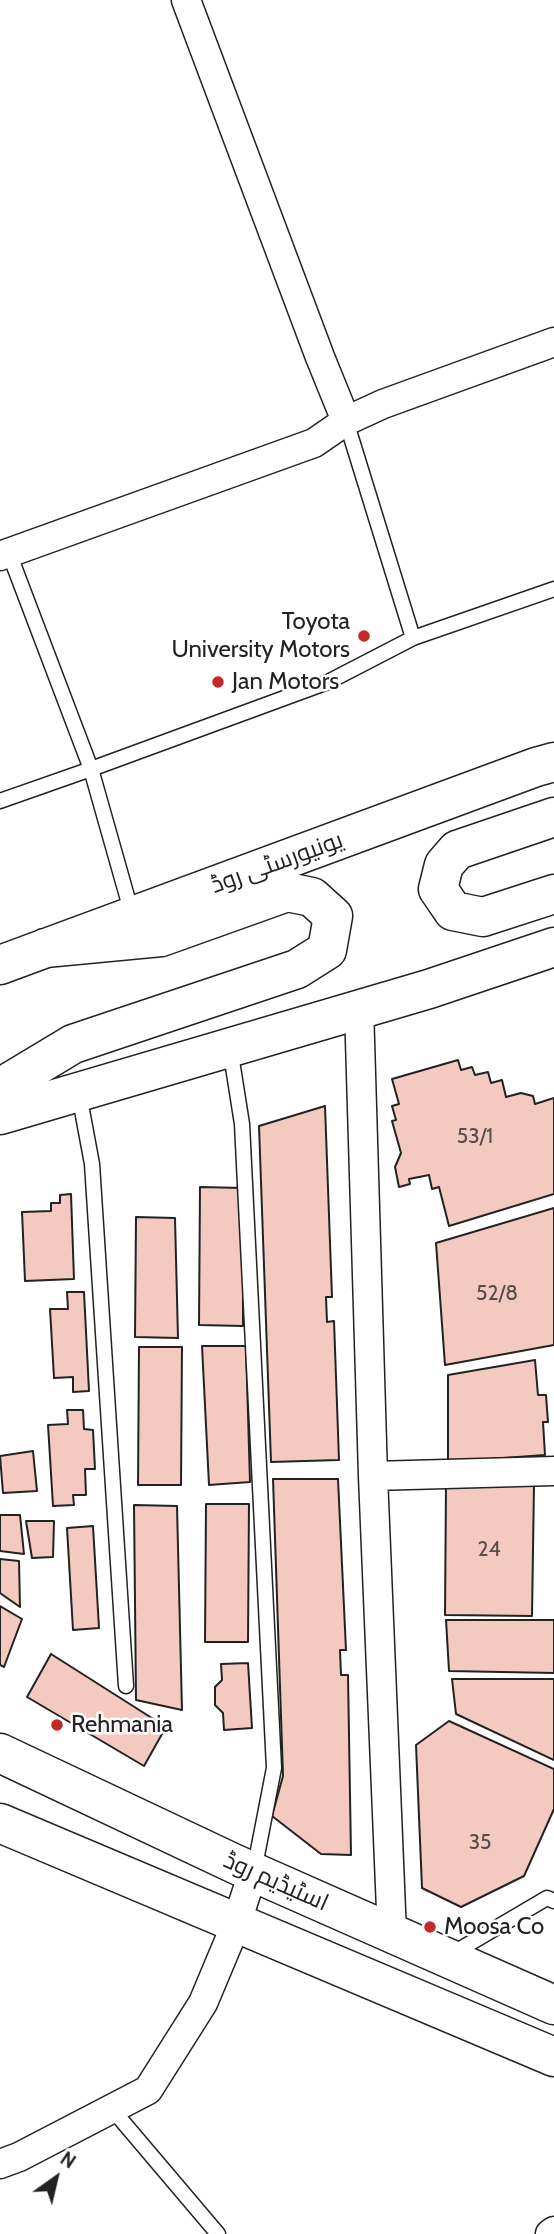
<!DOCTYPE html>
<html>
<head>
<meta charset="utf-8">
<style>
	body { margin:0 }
	#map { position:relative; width:554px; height:2234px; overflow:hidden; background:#fff; font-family:Cabin,sans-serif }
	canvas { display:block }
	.north { position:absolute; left:21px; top:2143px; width:70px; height:70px; -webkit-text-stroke:5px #fff; paint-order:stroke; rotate:34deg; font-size:19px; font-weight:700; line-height:28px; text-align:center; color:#222 }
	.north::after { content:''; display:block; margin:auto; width:24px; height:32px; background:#222; clip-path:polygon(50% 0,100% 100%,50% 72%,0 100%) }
</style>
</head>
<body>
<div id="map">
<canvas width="554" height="2234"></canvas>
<div class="north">N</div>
</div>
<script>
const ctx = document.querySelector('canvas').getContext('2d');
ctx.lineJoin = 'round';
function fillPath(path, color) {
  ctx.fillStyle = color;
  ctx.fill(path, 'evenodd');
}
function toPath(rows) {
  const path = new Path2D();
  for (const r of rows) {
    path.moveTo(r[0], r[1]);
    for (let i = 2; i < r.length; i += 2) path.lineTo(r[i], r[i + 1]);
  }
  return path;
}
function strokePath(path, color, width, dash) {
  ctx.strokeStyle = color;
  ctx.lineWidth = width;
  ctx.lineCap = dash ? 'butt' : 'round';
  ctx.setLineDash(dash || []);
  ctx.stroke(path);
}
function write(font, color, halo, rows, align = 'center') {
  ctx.font = font + ' Cabin,Cairo,sans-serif';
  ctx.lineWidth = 5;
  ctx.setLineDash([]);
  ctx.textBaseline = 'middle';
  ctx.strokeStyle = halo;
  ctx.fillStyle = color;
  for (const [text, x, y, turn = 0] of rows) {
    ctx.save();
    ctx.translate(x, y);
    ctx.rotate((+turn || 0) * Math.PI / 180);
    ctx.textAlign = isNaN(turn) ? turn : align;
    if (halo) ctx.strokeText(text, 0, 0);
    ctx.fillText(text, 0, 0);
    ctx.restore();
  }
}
const building = toPath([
	[458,1060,461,1070,472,1067,475,1075,488,1072,491,1083,502,1080,506,1097,521,1093,533,1096,535,1104,554,1098,554,1194,449,1226,439,1187,432,1189,429,1175,409,1179,410,1184,399,1187,395,1167,401,1153,392,1121,396,1120,392,1106,399,1104,392,1079,458,1060],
	[325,1106,332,1297,326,1297,327,1322,334,1321,339,1460,271,1462,259,1126,325,1106],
	[200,1187,243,1188,243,1326,199,1325,200,1187],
	[71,1194,74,1279,25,1281,22,1212,51,1211,51,1203,60,1203,60,1195,71,1194],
	[554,1208,554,1345,445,1365,436,1243,554,1208],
	[136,1217,175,1218,178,1338,135,1337,136,1217],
	[67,1292,84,1292,89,1391,73,1392,73,1377,54,1378,50,1309,68,1309,67,1292],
	[202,1346,246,1346,250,1482,209,1485,202,1346],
	[139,1347,182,1347,181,1485,138,1485,139,1347],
	[535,1360,538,1395,546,1395,548,1422,543,1422,545,1455,448,1462,448,1375,535,1360],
	[67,1410,83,1410,84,1429,93,1430,95,1469,85,1469,86,1495,73,1495,74,1505,53,1506,48,1425,68,1424,67,1410],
	[33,1451,37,1491,3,1493,0,1456,33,1451],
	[273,1479,338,1479,346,1650,340,1650,341,1675,348,1675,351,1855,321,1854,272,1816,283,1776,273,1479],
	[446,1484,534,1485,532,1616,445,1615,446,1484],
	[206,1504,249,1504,248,1642,205,1642,206,1504],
	[134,1505,177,1506,182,1710,136,1700,134,1505],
	[0,1515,20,1515,24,1554,0,1551,0,1515],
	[26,1521,54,1521,53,1557,32,1558,26,1521],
	[93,1526,99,1628,73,1630,67,1528,93,1526],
	[0,1559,19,1561,20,1607,0,1593,0,1559],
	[0,1606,22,1619,4,1667,0,1665,0,1606],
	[446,1620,554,1620,554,1673,449,1671,446,1620],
	[51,1654,166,1727,144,1766,27,1697,51,1654],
	[248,1663,252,1728,224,1730,223,1713,215,1705,215,1687,222,1680,221,1664,248,1663],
	[452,1679,554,1679,554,1760,456,1714,452,1679],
	[449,1721,554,1769,554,1809,524,1876,461,1907,422,1888,416,1745,449,1721]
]);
fillPath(building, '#f3c9c0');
strokePath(building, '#222', 2);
const service = toPath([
	[346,421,413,638],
	[9,553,91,769,328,682,413,638,554,589],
	[0,801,91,769,132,914],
	[230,1048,242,1124,274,1768,254,1871],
	[79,1094,92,1164,126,1686],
	[450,1955,547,1898,554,1901],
	[112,2109,218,2234]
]);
const minor = toPath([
	[186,0,320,357,346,421,383,404,554,342],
	[0,556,314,443,346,421],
	[359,1007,373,1476,392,1934],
	[373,1476,554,1471],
	[0,2164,19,2157,148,2090,203,2003,237,1922,253,1872],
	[550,2234,554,2231]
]);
const primary = toPath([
	[554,817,457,850,444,865,438,889,453,911,483,917,554,894],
	[0,965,536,767,554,762],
	[0,1088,73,1044,297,969,327,950,333,916,312,897,287,892,161,937,45,948],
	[0,1115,429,989,554,947],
	[0,1753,235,1864,554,2005],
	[0,1823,554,2057]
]);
strokePath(service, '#222', 17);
strokePath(minor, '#222', 31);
strokePath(primary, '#222', 41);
strokePath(service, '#fff', 14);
strokePath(minor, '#fff', 28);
strokePath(primary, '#fff', 38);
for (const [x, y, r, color] of [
	[364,636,7,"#c62828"],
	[218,682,7,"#c62828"],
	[57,1725,7,"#c62828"],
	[430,1927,7,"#c62828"]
]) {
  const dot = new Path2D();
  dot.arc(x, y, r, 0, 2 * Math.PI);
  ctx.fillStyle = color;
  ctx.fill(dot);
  strokePath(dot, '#fff', 2.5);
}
write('21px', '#564c4a', null, [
	["53/1",475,1137],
	["52/8",497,1294],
	["24",489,1550],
	["35",480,1843]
]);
write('24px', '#222', '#fff', [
	["Toyota",350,622,"right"],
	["University Motors",350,650,"right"],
	["Jan Motors",232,682],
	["Rehmania",71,1725],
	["Moosa Co",444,1927]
], 'left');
write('24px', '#222', '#fff', [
	["یونیورسٹی روڈ",277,863,-20],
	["اسٹیڈیم روڈ",276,1882,24]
]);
</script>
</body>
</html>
